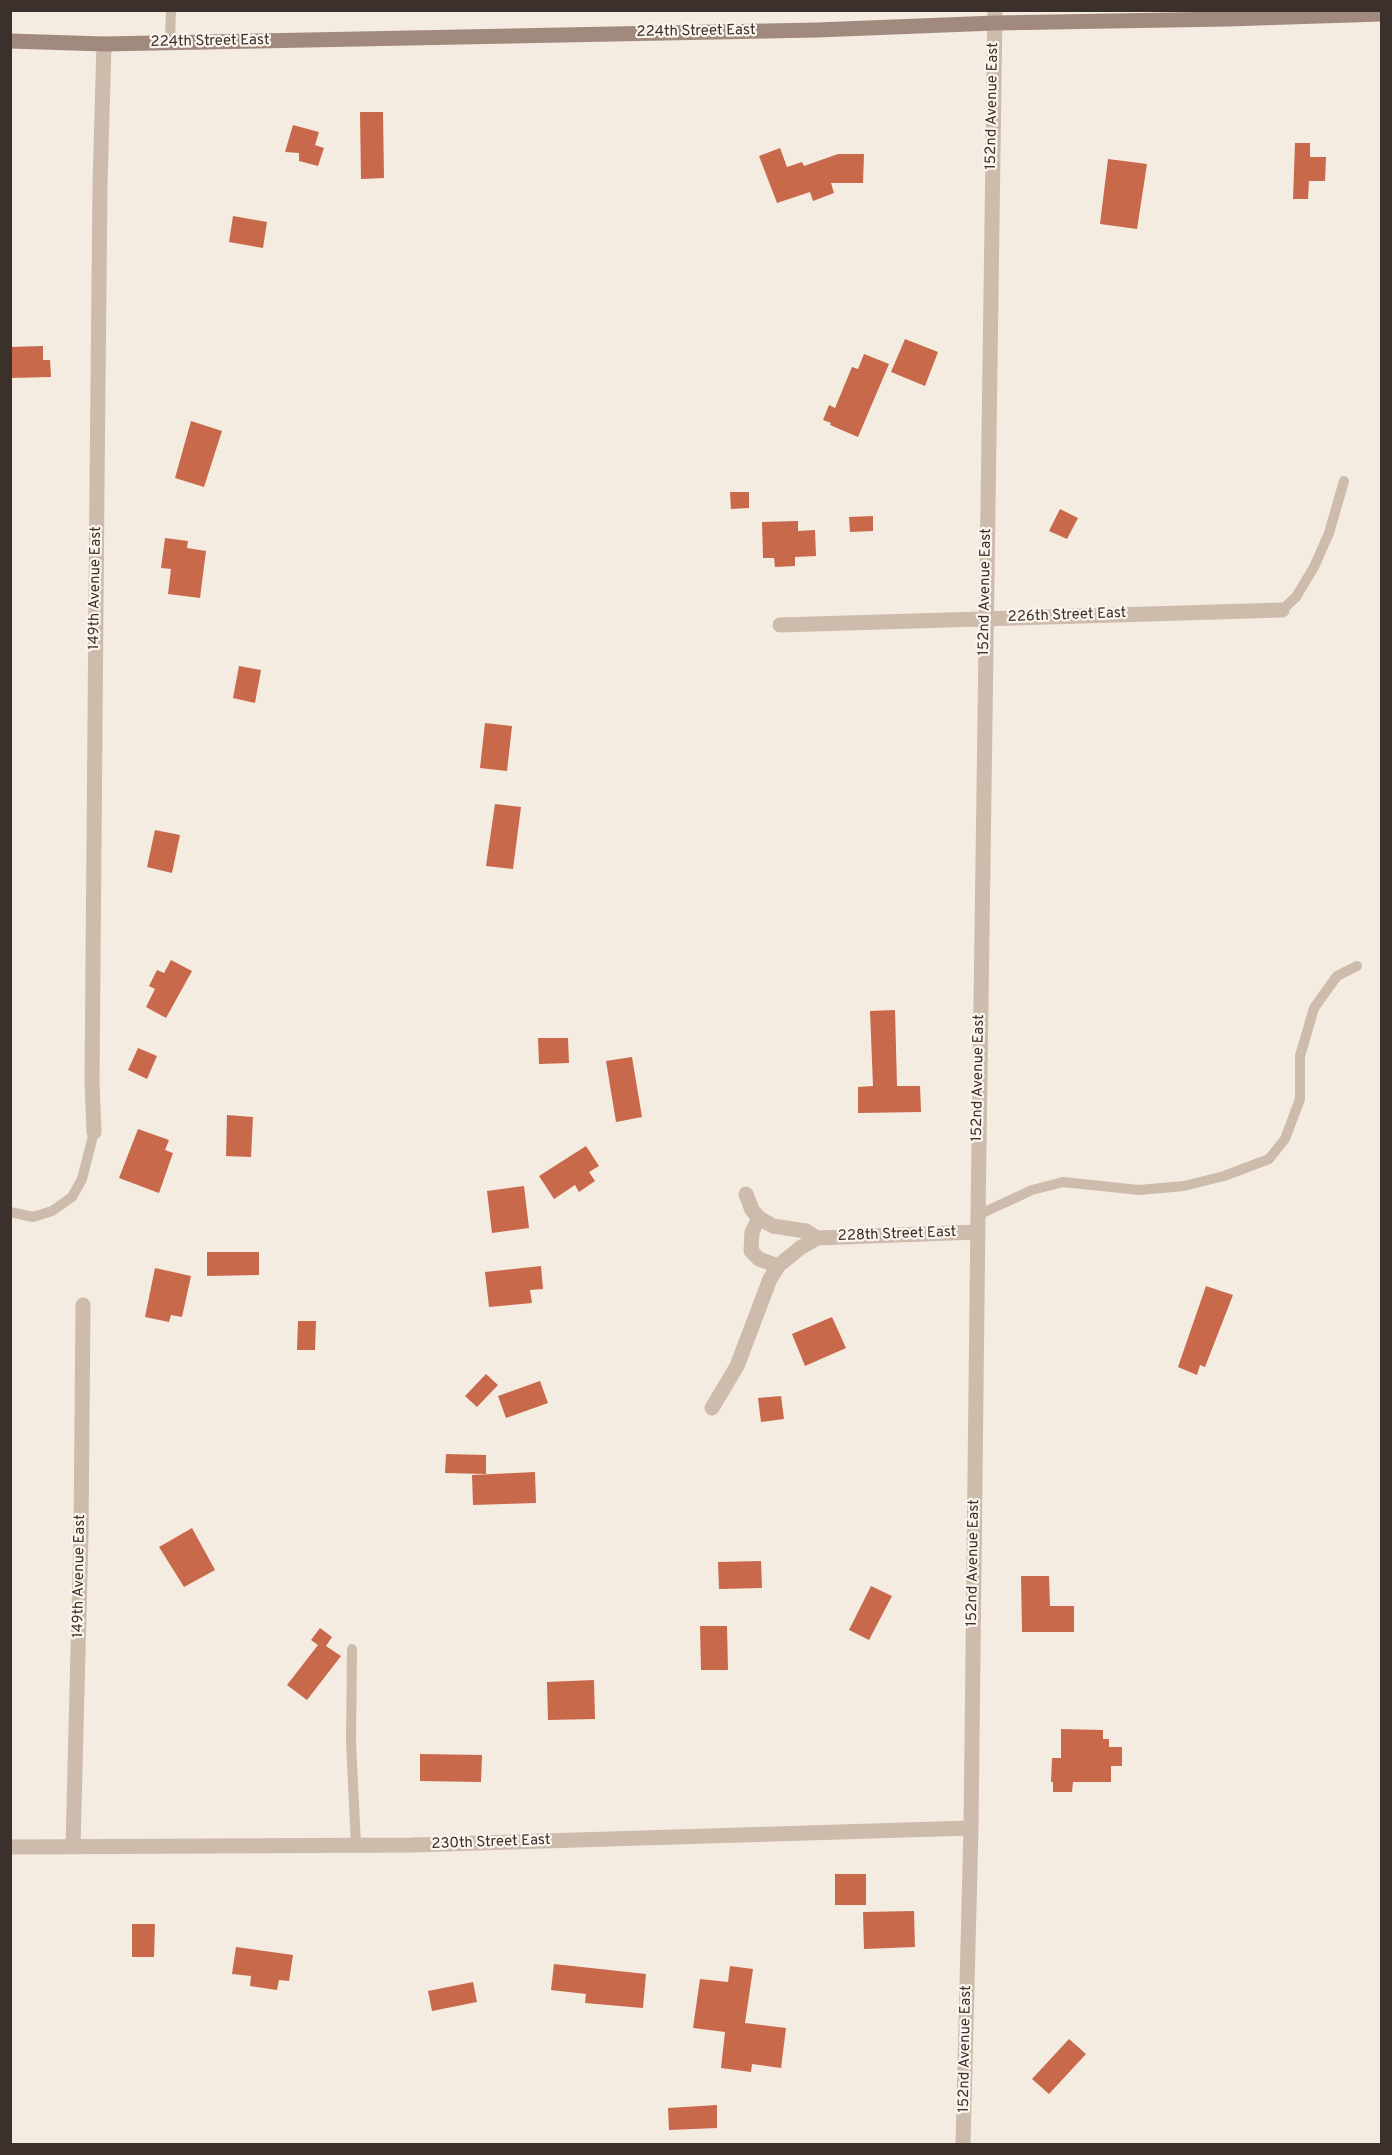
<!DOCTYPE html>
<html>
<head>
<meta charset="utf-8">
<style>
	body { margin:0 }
	#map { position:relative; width:1392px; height:2155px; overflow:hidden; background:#f4ebe1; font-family:Overpass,sans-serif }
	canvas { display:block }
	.frame { position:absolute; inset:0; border:12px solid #3b302b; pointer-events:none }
</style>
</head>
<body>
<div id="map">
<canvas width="1392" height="2155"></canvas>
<div class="frame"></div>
</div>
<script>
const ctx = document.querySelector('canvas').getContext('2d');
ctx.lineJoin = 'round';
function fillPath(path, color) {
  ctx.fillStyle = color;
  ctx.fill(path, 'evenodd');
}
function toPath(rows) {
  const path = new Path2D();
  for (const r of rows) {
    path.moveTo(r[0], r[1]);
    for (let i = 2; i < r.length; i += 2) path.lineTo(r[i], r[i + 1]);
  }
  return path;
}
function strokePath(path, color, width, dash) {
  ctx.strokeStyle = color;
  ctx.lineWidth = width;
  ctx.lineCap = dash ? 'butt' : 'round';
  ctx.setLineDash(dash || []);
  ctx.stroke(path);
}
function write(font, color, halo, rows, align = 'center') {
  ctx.font = font + ' Overpass,sans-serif';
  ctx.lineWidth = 4.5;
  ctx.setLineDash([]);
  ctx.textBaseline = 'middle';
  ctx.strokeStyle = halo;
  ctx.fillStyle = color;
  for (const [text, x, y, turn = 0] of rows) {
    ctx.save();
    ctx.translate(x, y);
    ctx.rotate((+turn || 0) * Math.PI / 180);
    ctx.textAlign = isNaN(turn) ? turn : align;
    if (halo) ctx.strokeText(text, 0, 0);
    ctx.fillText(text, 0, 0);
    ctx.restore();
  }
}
fillPath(toPath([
	[360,112,383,112,384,178,361,179],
	[293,125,319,132,315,145,324,148,318,166,299,161,299,153,285,152],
	[1295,143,1310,143,1310,157,1326,157,1325,181,1309,181,1308,199,1293,199],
	[780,148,787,167,802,162,804,166,838,154,864,154,863,183,831,183,834,193,813,201,810,192,777,203,759,156],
	[1108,159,1147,164,1137,229,1100,224],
	[233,216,267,222,263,248,229,242],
	[905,339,938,352,925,386,891,372],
	[43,346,43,360,50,360,51,377,10,378,10,347],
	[864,354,889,364,858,437,830,425,831,423,823,420,829,405,835,408,852,367,858,369],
	[191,421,222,431,204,487,175,478],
	[730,492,749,492,749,508,731,509],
	[1060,509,1078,518,1067,539,1049,531],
	[873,516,873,531,850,532,849,517],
	[798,521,798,531,815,530,816,556,795,557,795,566,775,567,774,558,763,558,762,522],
	[165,538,188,541,187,548,206,551,200,598,168,594,171,569,161,568],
	[239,666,261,670,255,703,233,698],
	[485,723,512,726,507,771,480,768],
	[495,804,521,807,513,869,486,866],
	[155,830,180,835,172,873,147,867],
	[171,960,192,971,166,1018,146,1007,155,989,149,986,157,970,164,973],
	[895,1010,897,1086,920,1086,921,1112,858,1113,858,1087,873,1086,870,1011],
	[538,1038,568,1038,569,1063,539,1064],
	[138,1048,157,1056,147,1079,128,1070],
	[632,1057,642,1117,616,1122,606,1061],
	[227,1115,253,1117,251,1157,226,1156],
	[138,1129,169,1140,165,1150,173,1153,159,1193,119,1178],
	[586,1146,599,1166,589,1172,595,1181,579,1192,575,1185,554,1199,539,1176],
	[524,1186,529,1228,492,1233,487,1191],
	[207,1252,259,1252,259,1275,207,1276],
	[541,1266,543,1289,530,1290,532,1303,489,1307,485,1272],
	[155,1268,191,1276,182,1317,171,1315,169,1322,145,1317],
	[1206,1286,1233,1295,1205,1367,1200,1365,1197,1375,1178,1367],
	[832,1317,846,1348,805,1366,792,1334],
	[298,1321,316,1321,315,1350,297,1350],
	[486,1374,498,1385,477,1407,465,1396],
	[540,1381,548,1403,506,1418,498,1396],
	[781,1396,784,1419,761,1422,758,1398],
	[446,1454,486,1455,486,1474,445,1473],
	[535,1472,536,1503,473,1505,472,1475],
	[192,1528,215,1570,184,1587,159,1547],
	[761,1561,762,1588,719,1589,718,1562],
	[1021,1576,1049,1576,1050,1606,1074,1606,1074,1632,1022,1632],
	[871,1586,892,1596,869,1640,849,1630],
	[700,1626,727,1626,728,1670,701,1670],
	[320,1628,332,1637,326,1646,341,1656,307,1700,287,1685,318,1645,311,1640],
	[594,1680,595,1719,548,1720,547,1682],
	[1061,1729,1103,1730,1103,1739,1109,1739,1109,1747,1122,1747,1122,1766,1111,1766,1111,1782,1073,1782,1072,1792,1053,1792,1053,1782,1051,1782,1052,1758,1061,1758],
	[420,1754,482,1755,481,1782,420,1781],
	[835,1874,866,1874,866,1905,835,1905],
	[914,1911,915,1947,864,1949,863,1912],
	[132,1924,155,1924,154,1957,132,1957],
	[236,1947,293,1955,289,1981,279,1980,277,1990,250,1986,251,1976,232,1974],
	[554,1964,646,1974,643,2008,585,2003,586,1994,551,1990],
	[730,1966,753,1969,745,2023,786,2028,781,2068,752,2064,751,2072,721,2068,725,2032,693,2028,700,1979,728,1982],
	[473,1982,477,2002,432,2011,428,1991],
	[1069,2039,1086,2054,1049,2094,1032,2079],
	[717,2105,717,2128,669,2130,668,2108]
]), '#c8694b');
strokePath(toPath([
	[170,42,171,10],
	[1282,610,1296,597,1314,567,1329,533,1344,481],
	[10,1212,33,1217,52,1211,72,1197,82,1179,94,1132],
	[978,1215,1032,1190,1063,1182,1139,1190,1184,1186,1224,1176,1269,1159,1285,1139,1300,1099,1300,1056,1314,1008,1337,976,1357,966],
	[352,1649,351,1742,356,1845]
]), '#cdbbac', 10);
strokePath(toPath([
	[780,625,1282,610],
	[94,1132,92,1082,97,485,100,185,104,44],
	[746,1194,752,1210,759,1218,773,1226,806,1231,817,1238],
	[759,1218,752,1232,751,1251,759,1259,778,1266],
	[712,1408,737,1366,770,1279,778,1266,800,1248,817,1238,977,1232],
	[10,1847,412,1845,971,1828],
	[73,1847,81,1534,83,1305],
	[963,2144,971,1828,978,1215,995,10]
]), '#cdbbac', 15);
strokePath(toPath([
	[10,41,104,44,817,30,995,23,1227,19,1382,14]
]), '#a18a7d', 15);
write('15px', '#3b302b', '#fbf5ee', [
	["224th Street East",696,32,-1],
	["224th Street East",210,42,-1],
	["152nd Avenue East",993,106,-89],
	["149th Avenue East",96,588,-89],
	["152nd Avenue East",986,592,-89],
	["226th Street East",1067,616,-2],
	["152nd Avenue East",979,1078,-89],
	["228th Street East",897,1235,-2],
	["152nd Avenue East",974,1563,-89],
	["149th Avenue East",80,1576,-89],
	["230th Street East",491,1843,-2],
	["152nd Avenue East",966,2049,-89]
]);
</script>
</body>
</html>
